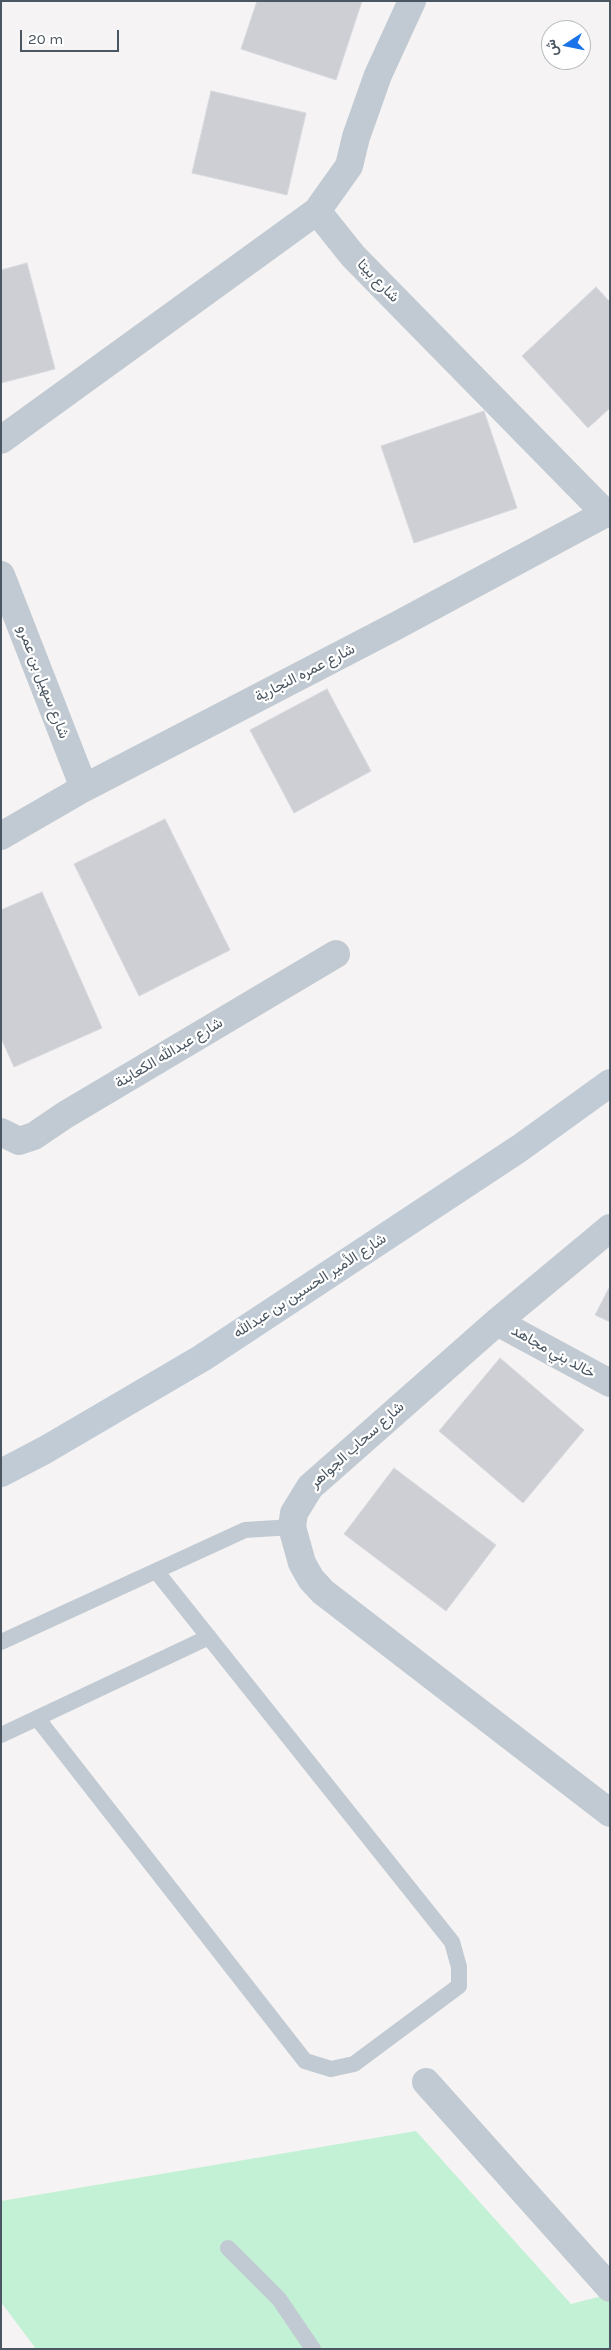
<!DOCTYPE html>
<html>
<head>
<meta charset="utf-8">
<style>
	body { margin:0 }
	#map { position:relative; width:611px; height:2350px; overflow:hidden; background:#f5f3f3; font-family:Karla,Vazirmatn,sans-serif }
	canvas { display:block }
	.frame { position:absolute; inset:0; border:2px solid #4a5661; pointer-events:none }
	.north { position:absolute; left:541px; top:20px; width:50px; height:50px; box-sizing:border-box; background:#fff; border:1px solid #b7bbc0; border-radius:50%; rotate:259deg; font-size:14px; font-weight:700; line-height:20px; text-align:center; color:#4a5661 }
	.north::after { content:''; display:block; margin:auto; width:18px; height:22px; background:#1a73e8; clip-path:polygon(50% 0,100% 100%,50% 72%,0 100%) }
	.scale { position:absolute; left:20px; top:30px; width:99px; height:22px; box-sizing:border-box; border:2px solid #4a5661; border-top:0; padding-left:6px; font-size:15px; line-height:18px; white-space:nowrap; color:#4a5661; -webkit-text-stroke:4px #fff; paint-order:stroke }
</style>
</head>
<body>
<div id="map">
<canvas width="611" height="2350"></canvas>
<div class="frame"></div>
<div class="north">ش</div>
<div class="scale">20 m</div>
</div>
<script>
const ctx = document.querySelector('canvas').getContext('2d');
ctx.lineJoin = 'round';
function fillPath(path, color) {
  ctx.fillStyle = color;
  ctx.fill(path, 'evenodd');
}
function toPath(rows) {
  const path = new Path2D();
  for (const r of rows) {
    path.moveTo(r[0], r[1]);
    for (let i = 2; i < r.length; i += 2) path.lineTo(r[i], r[i + 1]);
  }
  return path;
}
function strokePath(path, color, width, dash) {
  ctx.strokeStyle = color;
  ctx.lineWidth = width;
  ctx.lineCap = dash ? 'butt' : 'round';
  ctx.setLineDash(dash || []);
  ctx.stroke(path);
}
function write(font, color, halo, rows, align = 'center') {
  ctx.font = font + ' Karla,Vazirmatn,sans-serif';
  ctx.lineWidth = 4.5;
  ctx.setLineDash([]);
  ctx.textBaseline = 'middle';
  ctx.strokeStyle = halo;
  ctx.fillStyle = color;
  for (const [text, x, y, turn = 0] of rows) {
    ctx.save();
    ctx.translate(x, y);
    ctx.rotate((+turn || 0) * Math.PI / 180);
    ctx.textAlign = isNaN(turn) ? turn : align;
    if (halo) ctx.strokeText(text, 0, 0);
    ctx.fillText(text, 0, 0);
    ctx.restore();
  }
}
fillPath(toPath([
	[416,2131,571,2304,610,2294,610,2349,36,2349,1,2302,1,2201]
]), '#c3f1d5');
const building = toPath([
	[257,1,362,1,336,80,241,49,257,1],
	[211,91,306,113,287,195,192,173,211,91],
	[27,263,55,369,1,383,1,270,27,263],
	[596,287,610,302,610,408,588,428,522,356,596,287],
	[484,411,517,508,414,543,381,446,484,411],
	[327,689,371,771,294,813,250,730,327,689],
	[165,819,230,950,139,996,74,864,165,819],
	[42,892,102,1028,14,1067,1,1038,1,910,42,892],
	[610,1286,610,1322,595,1315,610,1286],
	[500,1358,584,1430,523,1503,439,1431,500,1358],
	[394,1468,496,1545,446,1611,344,1534,394,1468]
]);
fillPath(building, '#cdcfd5');
strokePath(building, '#d7d9de', 1);
strokePath(toPath([
	[1,1642,245,1530,292,1527],
	[37,1718,305,2061,331,2069,354,2064,459,1986,459,1967,452,1942,156,1571],
	[1,1735,209,1637],
	[228,2248,279,2299,313,2349]
]), '#c1cad2', 16);
strokePath(toPath([
	[412,1,378,75,356,137,349,166,317,211,353,256,606,514],
	[1,440,317,211],
	[1,575,84,788],
	[1,836,84,788,394,627,610,511],
	[1,1132,19,1141,34,1136,65,1115,336,954],
	[610,1228,497,1322,310,1487,294,1513,292,1527,302,1563,311,1579,323,1592,610,1813],
	[497,1322,610,1383],
	[426,2082,610,2288]
]), '#c1cad2', 28);
strokePath(toPath([
	[1,1473,45,1450,202,1358,520,1148,610,1083]
]), '#c1cbd6', 28);
write('15px', '#4a5661', '#fff', [
	["شارع بيتا",378,281,46],
	["شارع عمره النجارية",305,673,-27],
	["شارع سهيل بن عمرو",43,682,69],
	["شارع عبدالله الكعابنة",169,1053,-31],
	["شارع الأمير الحسين بن عبدالله",310,1286,-33],
	["خالد بني مجاهد",553,1352,29],
	["شارع سحاب الجواهر",357,1445,-42]
]);
</script>
</body>
</html>
